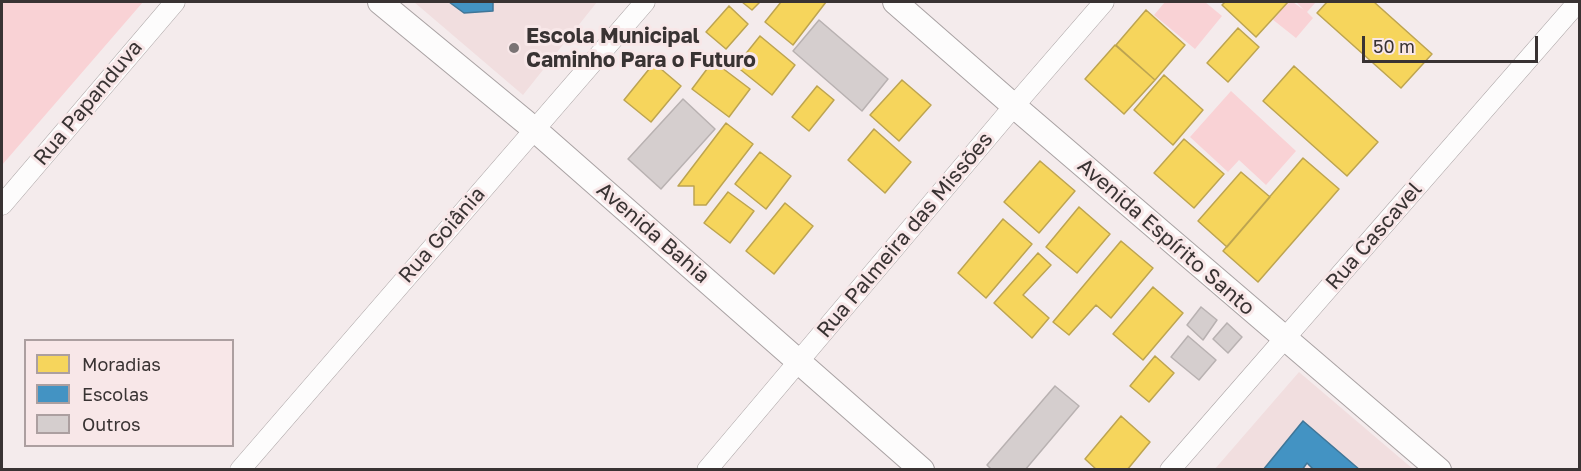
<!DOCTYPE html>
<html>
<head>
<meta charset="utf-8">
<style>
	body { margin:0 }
	#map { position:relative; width:1581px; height:471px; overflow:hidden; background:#f4ebec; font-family:"Golos Text",sans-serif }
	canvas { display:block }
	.frame { position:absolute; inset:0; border:3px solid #393333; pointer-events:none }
	.legend { position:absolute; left:24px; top:339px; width:210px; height:108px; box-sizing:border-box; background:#f8e7e8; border:2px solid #ac9fa0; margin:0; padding:8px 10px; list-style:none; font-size:18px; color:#393333 }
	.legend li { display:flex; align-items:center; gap:12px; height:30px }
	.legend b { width:30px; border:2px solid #ac9fa0 }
	.scale { position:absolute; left:1362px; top:36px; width:176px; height:27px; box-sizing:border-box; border:3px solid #393333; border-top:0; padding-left:8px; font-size:18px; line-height:21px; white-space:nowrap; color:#393333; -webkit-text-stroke:4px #f8e7e8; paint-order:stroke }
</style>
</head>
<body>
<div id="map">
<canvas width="1581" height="471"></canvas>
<div class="frame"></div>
<ul class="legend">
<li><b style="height:16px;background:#f6d55c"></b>Moradias</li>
<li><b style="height:16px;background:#4393c3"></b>Escolas</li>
<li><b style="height:16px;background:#d5cece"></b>Outros</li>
</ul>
<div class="scale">50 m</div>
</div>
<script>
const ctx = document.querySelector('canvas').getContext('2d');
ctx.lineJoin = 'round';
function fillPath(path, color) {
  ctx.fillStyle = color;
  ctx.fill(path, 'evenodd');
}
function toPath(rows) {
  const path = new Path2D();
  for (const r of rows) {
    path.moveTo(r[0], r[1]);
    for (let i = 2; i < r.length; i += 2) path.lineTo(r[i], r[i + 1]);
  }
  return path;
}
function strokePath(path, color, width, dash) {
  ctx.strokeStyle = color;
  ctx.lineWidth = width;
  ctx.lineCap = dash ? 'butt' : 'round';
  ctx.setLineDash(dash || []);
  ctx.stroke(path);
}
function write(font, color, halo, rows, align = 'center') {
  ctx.font = font + ' "Golos Text",sans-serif';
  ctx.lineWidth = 6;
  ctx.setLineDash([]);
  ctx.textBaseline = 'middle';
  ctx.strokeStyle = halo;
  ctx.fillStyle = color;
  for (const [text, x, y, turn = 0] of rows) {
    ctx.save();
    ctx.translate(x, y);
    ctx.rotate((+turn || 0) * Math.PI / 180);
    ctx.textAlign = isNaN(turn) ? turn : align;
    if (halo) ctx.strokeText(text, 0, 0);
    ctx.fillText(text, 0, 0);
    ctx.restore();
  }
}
fillPath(toPath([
	[414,2,597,2,523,95],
	[1299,372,1413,469,1214,470]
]), '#f1dedf');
fillPath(toPath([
	[2,2,143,2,2,165],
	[1165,2,1205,2,1222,16,1195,49,1154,15],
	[1288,2,1293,2,1304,10,1296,2,1316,2,1307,12,1313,18,1296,38,1272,19],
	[1231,91,1296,151,1266,185,1239,160,1228,172,1190,137]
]), '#f9d2d5');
const homes = toPath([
	[742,2,760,2,752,10,742,2],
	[781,2,826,2,793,45,765,22,781,2],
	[1225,2,1288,2,1256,37,1222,5,1225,2],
	[1327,2,1374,2,1432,54,1401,88,1317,13,1327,2],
	[729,6,748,24,726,49,706,32,729,6],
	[1146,10,1185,45,1155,80,1116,45,1146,10],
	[1238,28,1259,47,1228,82,1207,63,1238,28],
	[760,36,795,65,772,95,736,66,760,36],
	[1115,45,1155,80,1124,114,1085,79,1115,45],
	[713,61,750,89,729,117,692,89,713,61],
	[654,63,681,86,651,122,624,100,654,63],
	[1294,66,1378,142,1347,176,1263,101,1294,66],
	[1164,75,1203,110,1173,145,1134,110,1164,75],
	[902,80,931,105,899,141,870,115,902,80],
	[817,86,834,100,809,131,792,117,817,86],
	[726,123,753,144,706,205,694,205,694,186,678,186,726,123],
	[874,129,911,162,885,193,848,160,874,129],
	[1184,139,1224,174,1194,208,1154,173,1184,139],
	[760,152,791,176,766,209,735,184,760,152],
	[1303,158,1339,189,1258,282,1223,251,1303,158],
	[1040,161,1075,191,1039,233,1004,202,1040,161],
	[1241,172,1270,197,1227,247,1198,221,1241,172],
	[728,192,754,211,730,243,704,223,728,192],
	[785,203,813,226,774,274,746,251,785,203],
	[1079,207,1110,234,1077,273,1046,247,1079,207],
	[1003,219,1032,244,986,298,958,273,1003,219],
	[1121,241,1153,268,1111,318,1096,305,1069,335,1053,322,1121,241],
	[1038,253,1051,265,1023,295,1049,318,1032,338,994,303,1038,253],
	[1153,287,1183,313,1143,360,1113,334,1153,287],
	[1155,356,1174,373,1149,402,1130,386,1155,356],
	[1121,416,1150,442,1127,470,1097,470,1085,459,1121,416]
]);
fillPath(homes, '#f6d55c');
strokePath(homes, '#bda450', 1.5);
const schools = toPath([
	[449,2,493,2,493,11,464,13,449,2],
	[1303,421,1360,470,1314,470,1307,463,1302,470,1263,470,1303,421]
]);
fillPath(schools, '#4393c3');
strokePath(schools, '#407698', 1.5);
const building = toPath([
	[819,20,888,79,862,111,793,51,819,20],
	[683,99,715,129,661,189,628,159,683,99],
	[1201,307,1217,320,1203,340,1187,325,1201,307],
	[1227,323,1242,337,1228,353,1213,339,1227,323],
	[1188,336,1216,360,1199,380,1171,357,1188,336],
	[1055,386,1079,406,1025,470,992,470,987,465,1055,386]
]);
fillPath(building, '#d5cece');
strokePath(building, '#b8b1b1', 1.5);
const minor = toPath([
	[2,205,175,2],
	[240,470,645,2],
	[707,470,1014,106,1104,2],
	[1170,470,1578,2]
]);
const tertiary = toPath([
	[380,2,534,129,922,470],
	[895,2,1014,106,1439,470]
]);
strokePath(minor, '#a9a2a3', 21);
strokePath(tertiary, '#a9a2a3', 26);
strokePath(minor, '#fdfcfc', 20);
strokePath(tertiary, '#fdfcfc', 24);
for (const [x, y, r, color] of [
	[514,48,6,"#7a7374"]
]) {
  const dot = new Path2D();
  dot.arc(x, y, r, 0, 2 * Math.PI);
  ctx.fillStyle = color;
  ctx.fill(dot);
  strokePath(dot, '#f8e7e8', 2);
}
write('bold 21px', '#393333', '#f8e7e8', [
	["Escola Municipal",526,36],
	["Caminho Para o Futuro",526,60]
], 'left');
write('21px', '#393333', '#f8e7e8', [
	["Rua Papanduva",88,103,-50],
	["Avenida Bahia",653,233,41],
	["Rua Goiânia",442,235,-49],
	["Rua Palmeira das Missões",905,235,-50],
	["Rua Cascavel",1374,236,-49],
	["Avenida Espírito Santo",1166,237,41]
]);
</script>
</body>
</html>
